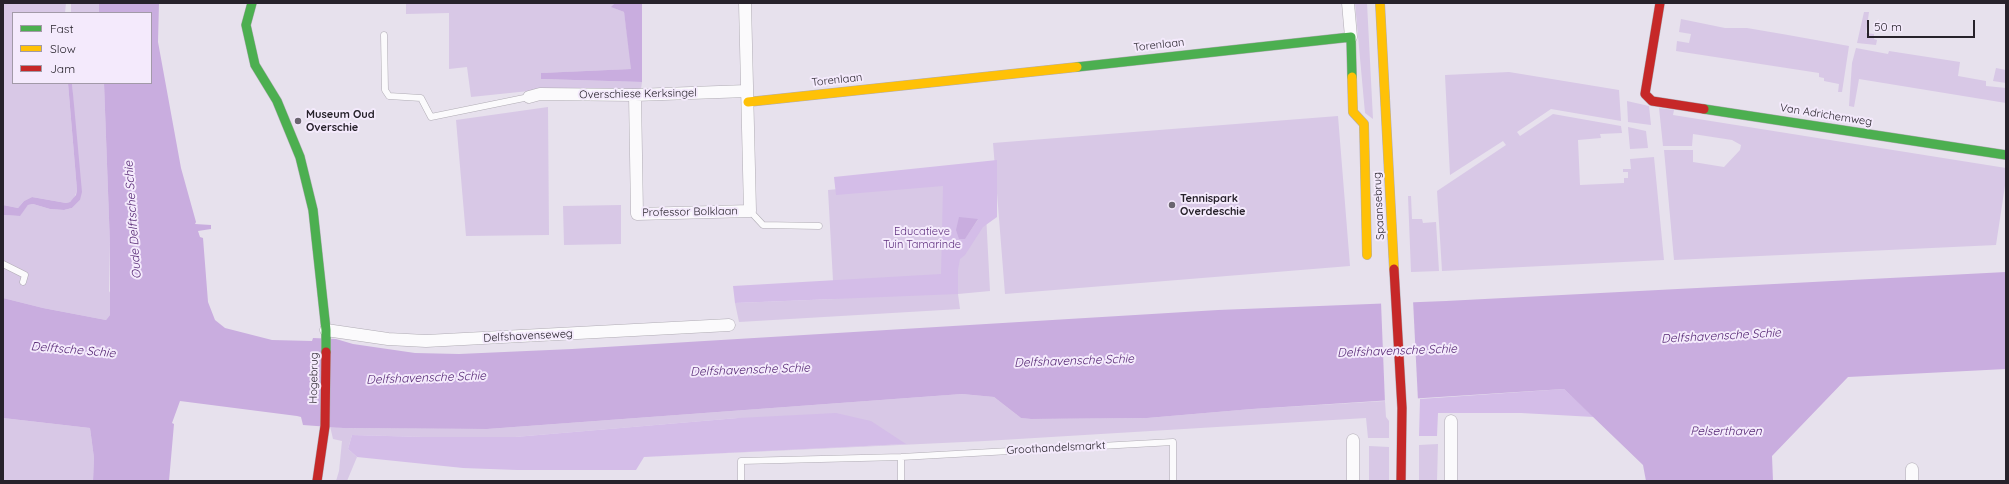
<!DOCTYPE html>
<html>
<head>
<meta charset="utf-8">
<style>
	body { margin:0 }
	#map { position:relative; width:2009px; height:484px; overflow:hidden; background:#e7e1ed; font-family:Quicksand,sans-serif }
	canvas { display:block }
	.frame { position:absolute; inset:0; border:4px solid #27222b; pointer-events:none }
	.legend { position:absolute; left:12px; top:12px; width:140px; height:72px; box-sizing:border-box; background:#f4eafc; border:1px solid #a29aa8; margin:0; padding:5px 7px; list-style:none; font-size:12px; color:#27222b }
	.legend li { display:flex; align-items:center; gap:8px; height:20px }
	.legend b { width:20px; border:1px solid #a29aa8 }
	.scale { position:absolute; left:1867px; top:20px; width:108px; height:18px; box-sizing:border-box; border:2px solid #27222b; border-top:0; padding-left:5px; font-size:12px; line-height:14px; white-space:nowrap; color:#27222b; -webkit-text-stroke:3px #f4eafc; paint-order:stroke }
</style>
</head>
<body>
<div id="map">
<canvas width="2009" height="484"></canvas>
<div class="frame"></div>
<ul class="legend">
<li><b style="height:5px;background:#4caf50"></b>Fast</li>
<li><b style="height:5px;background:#ffc107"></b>Slow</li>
<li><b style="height:5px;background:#c62828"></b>Jam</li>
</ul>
<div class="scale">50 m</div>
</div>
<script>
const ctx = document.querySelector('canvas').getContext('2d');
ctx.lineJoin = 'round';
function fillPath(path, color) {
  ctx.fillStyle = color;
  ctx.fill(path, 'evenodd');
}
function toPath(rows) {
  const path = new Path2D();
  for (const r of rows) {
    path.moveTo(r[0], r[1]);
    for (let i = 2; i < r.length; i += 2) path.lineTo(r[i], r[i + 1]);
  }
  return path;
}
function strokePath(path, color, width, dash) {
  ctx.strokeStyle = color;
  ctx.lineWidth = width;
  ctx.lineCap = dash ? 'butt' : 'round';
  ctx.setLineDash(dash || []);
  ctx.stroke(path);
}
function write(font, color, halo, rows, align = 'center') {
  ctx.font = font + ' Quicksand,sans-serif';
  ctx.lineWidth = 4;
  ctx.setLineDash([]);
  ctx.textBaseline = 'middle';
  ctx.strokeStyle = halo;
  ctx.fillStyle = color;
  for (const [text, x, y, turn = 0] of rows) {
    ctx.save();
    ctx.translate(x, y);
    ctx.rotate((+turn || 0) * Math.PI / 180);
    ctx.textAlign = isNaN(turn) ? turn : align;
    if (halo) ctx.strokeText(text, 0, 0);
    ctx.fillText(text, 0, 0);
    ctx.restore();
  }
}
fillPath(toPath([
	[3,3,66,3,65,13,13,13,13,83,68,83,77,190,74,199,70,202,66,203,32,197,24,201,18,208,3,205],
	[71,3,99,3,99,13,71,13],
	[406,3,615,3,612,7,624,12,632,69,542,73,541,79,642,82,641,89,548,89,471,97,467,67,449,69,449,13,406,14],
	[1355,3,1367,3,1373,119,1365,113],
	[1864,12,1869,12,1866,33,1874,34,1874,39,1877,40,1876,45,1857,43],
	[1681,19,1725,28,1747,28,1788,35,1849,46,1842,92,1838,92,1839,84,1824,81,1824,78,1819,77,1819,73,1676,51,1677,41,1689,43,1691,34,1679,32],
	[1856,48,1888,54,1889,51,1960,62,1958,76,1986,81,1986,86,2006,88,2006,103,1859,79,1854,107,1849,106,1852,63],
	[1996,68,2006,70,2006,83,1993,81],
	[1509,72,1619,90,1621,121,1551,109,1517,132,1520,136,1553,114,1621,126,1622,133,1600,134,1601,138,1578,140,1580,185,1624,183,1624,178,1628,178,1628,172,1623,172,1623,169,1631,169,1630,159,1654,157,1664,260,1442,271,1437,191,1506,145,1503,141,1450,175,1445,75],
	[72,83,104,83,110,245,109,291,112,296,110,315,106,320,43,308,3,298,3,215,19,216,28,205,33,204,50,209,64,210,72,208,80,200],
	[1627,101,1649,106,1651,125,1628,122],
	[548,107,549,235,466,236,456,120],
	[1659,108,1674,110,1673,115,2006,168,2006,179,1996,245,1674,260,1664,150,1693,150,1693,162,1724,167,1740,150,1741,145,1732,140,1693,134,1692,146,1663,146],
	[1338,116,1350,266,1005,294,993,143],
	[1628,127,1646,131,1648,148,1630,149],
	[984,175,990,291,958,294,960,309,739,322,735,303,834,299,828,190],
	[1408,196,1411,196,1412,219,1422,219,1423,223,1436,222,1439,271,1411,272],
	[621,205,621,244,564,245,563,206],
	[962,394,994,397,1021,418,1031,419,1147,418,1252,409,1385,401,1386,417,1389,421,1389,438,1368,438,1366,418,985,441,643,457,905,444,738,418,515,437,423,437,352,435,348,449,357,457,347,481,336,481,339,471,342,441,333,439,330,426,343,428,487,429],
	[3,418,90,428,94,458,93,481,3,481],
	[1438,444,1437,481,1419,481,1419,445],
	[1369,446,1389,447,1389,481,1369,481]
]), '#d8c8e6');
fillPath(toPath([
	[997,160,997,217,983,227,965,255,960,259,958,270,958,294,735,303,733,286,941,274,943,186,836,195,834,177],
	[968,219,978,220,965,239],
	[1564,389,1594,417,1521,413,1438,413,1437,436,1419,436,1420,399],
	[836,413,871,421,906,444,644,457,636,470,517,470,463,468,357,457,348,449,352,435,423,437,515,437,738,418]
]), '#d4bde8');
fillPath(toPath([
	[99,3,159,3,158,42,181,168,196,222,195,224,211,225,211,229,198,231,200,237,203,238,208,302,215,320,225,328,272,340,312,341,313,338,336,339,353,344,415,353,459,354,572,349,1218,310,1446,301,2006,272,2006,369,1848,377,1772,456,1773,481,1646,481,1643,465,1564,389,1252,409,1147,418,1031,419,1021,418,994,397,962,394,487,429,343,428,303,425,301,417,297,416,180,401,172,423,174,424,169,481,93,481,94,458,90,428,3,418,3,298,43,308,106,320,110,315,110,245,104,83,151,83,151,13,99,13],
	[615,3,642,3,642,82,541,79,541,73,631,69,624,12,611,7],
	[68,83,72,83,82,192,80,200,72,208,64,210,50,209,33,204,28,205,20,216,3,215,3,205,18,208,24,201,32,197,66,203,70,202,76,195,77,190],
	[959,217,978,219,965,239,959,239,956,230]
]), '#c9addf');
fillPath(toPath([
	[1413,300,1418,401,1385,403,1381,302]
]), '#e7e1ed');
const lane = toPath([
	[384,35,385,90,389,96,421,98,431,117,529,97],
	[750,211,763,225,819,226],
	[3,264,25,275,23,282],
	[741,481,741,461,901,457,1173,442,1173,481],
	[901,481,901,457]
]);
const street = toPath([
	[1348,3,1351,37],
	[635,95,637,214,750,211,745,3],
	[529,97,540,94,635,95,747,91],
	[326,330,388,339,426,341,729,325],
	[1451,421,1451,481],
	[1353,440,1353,481],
	[1912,481,1912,469]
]);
const fast = toPath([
	[252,3,246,25,255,65,277,101,300,157,313,210,326,330,326,352],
	[1077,67,1351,37,1352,77],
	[1704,109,2006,155]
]);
const slow = toPath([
	[1380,3,1394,269],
	[1352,77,1353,112,1364,124,1367,255],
	[748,102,1077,67]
]);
const jam = toPath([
	[1660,3,1645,94,1652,101,1704,109],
	[1394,269,1402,408,1401,481],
	[317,481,325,426,326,352]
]);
strokePath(lane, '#b0acb4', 7);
strokePath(street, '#b0acb4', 13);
strokePath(fast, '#b0acb4', 10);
strokePath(slow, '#b0acb4', 10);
strokePath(jam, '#b0acb4', 10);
strokePath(lane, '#fbfafc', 6);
strokePath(street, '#fbfafc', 12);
strokePath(fast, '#4caf50', 9);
strokePath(slow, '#ffc107', 9);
strokePath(jam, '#c62828', 9);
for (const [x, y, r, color] of [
	[298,121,4,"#6a656f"],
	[1172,205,4,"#6a656f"]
]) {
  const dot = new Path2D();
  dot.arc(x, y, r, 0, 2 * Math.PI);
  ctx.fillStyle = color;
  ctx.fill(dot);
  strokePath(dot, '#f4eafc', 1.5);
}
write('11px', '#27222b', '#f4eafc', [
	["Torenlaan",1159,45,-6],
	["Torenlaan",837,80,-6],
	["Overschiese Kerksingel",638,94,-1],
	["Van Adrichemweg",1826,115,9],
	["Spaansebrug",1379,206,-93],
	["Professor Bolklaan",690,212,-1],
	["Delfshavenseweg",528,336,-3],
	["Hogebrug",314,378,-89],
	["Groothandelsmarkt",1056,448,-3]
]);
write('bold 11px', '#27222b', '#f4eafc', [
	["Museum Oud",306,115],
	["Overschie",306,128],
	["Tennispark",1180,199],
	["Overdeschie",1180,212]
], 'left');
write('11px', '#5f307e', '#f4eafc', [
	["Educatieve",922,232],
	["Tuin Tamarinde",922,245]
]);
write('italic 12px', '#522371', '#f4eafc', [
	["Oude Delftsche Schie",133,220,-94],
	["Delfshavensche Schie",1721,336,-3],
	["Delftsche Schie",73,350,5],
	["Delfshavensche Schie",1397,351,-2],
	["Delfshavensche Schie",1074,361,-2],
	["Delfshavensche Schie",750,370,-2],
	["Delfshavensche Schie",426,378,-2],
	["Pelserthaven",1726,431]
]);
</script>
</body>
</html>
